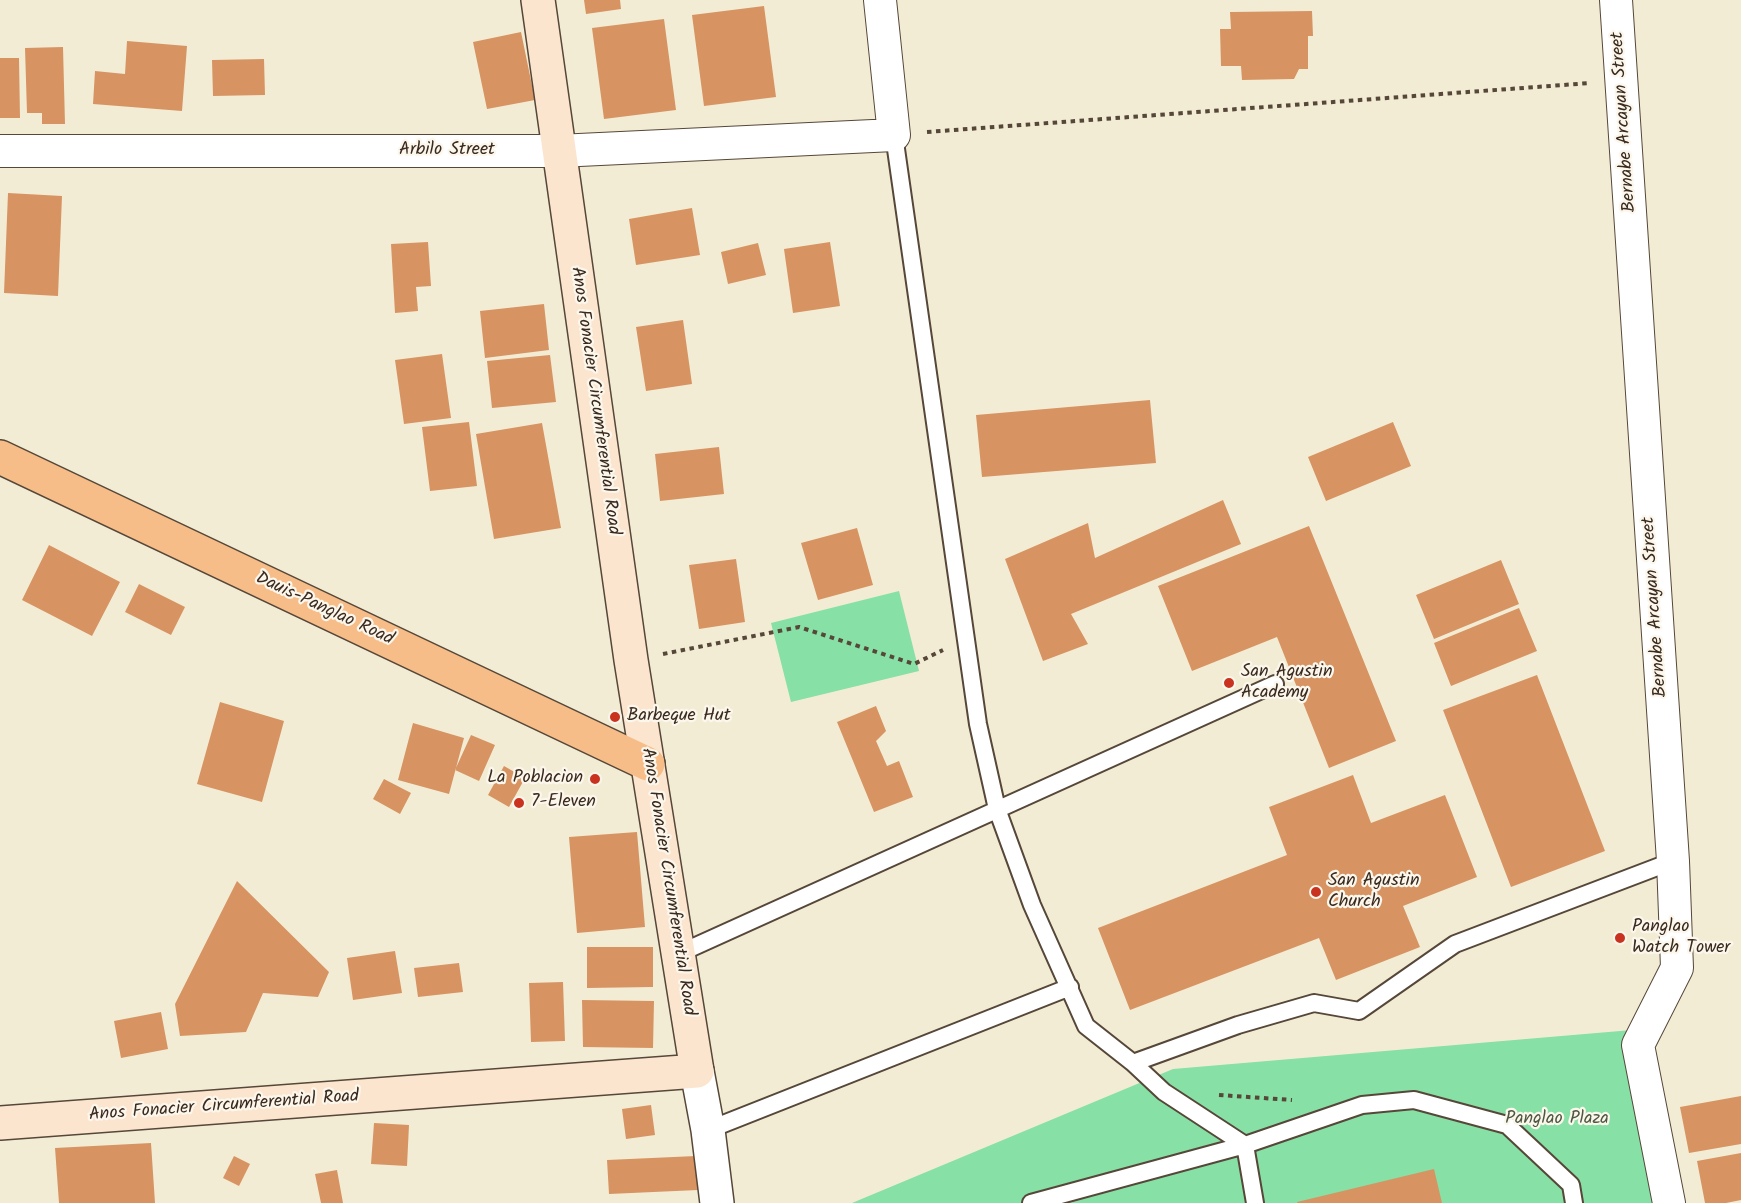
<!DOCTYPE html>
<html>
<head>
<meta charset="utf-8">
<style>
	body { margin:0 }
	canvas { display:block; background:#f2ecd4 }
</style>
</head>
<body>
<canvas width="1741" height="1203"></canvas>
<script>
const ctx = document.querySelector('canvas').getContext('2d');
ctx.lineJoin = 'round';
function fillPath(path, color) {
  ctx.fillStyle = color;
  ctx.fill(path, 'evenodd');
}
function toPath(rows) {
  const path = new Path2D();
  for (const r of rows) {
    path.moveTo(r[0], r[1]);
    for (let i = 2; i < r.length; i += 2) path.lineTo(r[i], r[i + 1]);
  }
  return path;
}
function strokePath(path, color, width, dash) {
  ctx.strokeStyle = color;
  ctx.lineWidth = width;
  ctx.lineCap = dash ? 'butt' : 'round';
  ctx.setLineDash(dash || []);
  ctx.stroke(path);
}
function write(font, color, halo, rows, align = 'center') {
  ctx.font = font + ' Kalam,sans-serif';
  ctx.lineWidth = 4.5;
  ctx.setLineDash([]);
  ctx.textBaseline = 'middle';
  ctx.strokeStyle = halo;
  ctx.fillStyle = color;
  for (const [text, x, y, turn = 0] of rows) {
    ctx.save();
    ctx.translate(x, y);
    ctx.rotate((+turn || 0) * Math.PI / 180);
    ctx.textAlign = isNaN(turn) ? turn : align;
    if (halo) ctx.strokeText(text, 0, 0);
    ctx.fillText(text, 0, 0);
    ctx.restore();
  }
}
fillPath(toPath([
	[899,591,919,671,791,702,771,623],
	[1632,1030,1661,1203,852,1203,1173,1069]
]), '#87e0a5');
fillPath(toPath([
	[584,0,620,0,621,9,586,14],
	[764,6,776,97,704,106,692,15],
	[1312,11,1313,36,1308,36,1308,69,1299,69,1294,79,1242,80,1241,66,1221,66,1220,29,1231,29,1230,12],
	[664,19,676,110,604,119,592,28],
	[521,32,535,100,487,109,473,42],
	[127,41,187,46,182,111,93,104,95,71,125,74],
	[63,47,65,124,42,124,42,113,27,113,25,48],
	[0,58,19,58,20,118,0,118],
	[264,59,265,95,213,96,212,60],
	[8,193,62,196,58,296,4,293],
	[692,208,700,255,636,265,629,219],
	[428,242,431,286,416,287,418,311,395,313,391,244],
	[830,242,840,306,793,313,784,249],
	[758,243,766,275,728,284,721,252],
	[544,304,549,350,485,358,480,311],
	[683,320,692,384,646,391,636,327],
	[442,354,451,418,404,424,395,360],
	[550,355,556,402,492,408,487,361],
	[1150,400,1156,463,982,477,976,415],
	[469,422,477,486,430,491,422,427],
	[1393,422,1411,466,1326,501,1308,457],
	[542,423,561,528,494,539,476,434],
	[719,447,724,494,660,501,655,454],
	[1223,500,1241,544,1071,614,1088,644,1043,661,1005,559,1088,523,1095,558],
	[1309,526,1396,741,1329,768,1277,637,1192,671,1158,586],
	[857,528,873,585,818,600,801,543],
	[49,545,120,582,92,636,22,600],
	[736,559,745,622,699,629,689,565],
	[1501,560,1519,604,1434,639,1416,595],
	[139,584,185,607,171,635,125,612],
	[1519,608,1537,651,1451,686,1434,643],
	[1537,675,1605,851,1511,887,1443,710],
	[220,702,284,721,262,802,197,784],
	[876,706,886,731,876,741,887,766,899,761,913,797,874,812,837,722],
	[413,723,464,738,449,794,398,780],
	[471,735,495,745,479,781,455,770],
	[504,766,525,778,509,807,488,795],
	[1353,775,1371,823,1445,795,1477,877,1403,906,1420,947,1336,980,1319,938,1130,1010,1098,928,1287,855,1269,807],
	[384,779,411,793,400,814,373,799],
	[637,832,645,927,577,933,569,837],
	[237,881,329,972,318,997,263,993,246,1032,180,1036,175,1004],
	[587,947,653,947,653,987,587,988],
	[395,951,402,993,353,1000,347,958],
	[459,963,463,992,418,997,414,968],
	[563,982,565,1041,531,1042,529,983],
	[582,1000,654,1001,653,1048,583,1047],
	[161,1012,168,1049,121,1058,114,1021],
	[1741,1096,1741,1144,1689,1153,1680,1107],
	[651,1105,655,1135,626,1139,622,1109],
	[374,1123,409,1125,407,1166,371,1164],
	[151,1143,155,1203,59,1203,55,1148],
	[1741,1153,1741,1200,1726,1203,1705,1203,1697,1161],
	[234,1156,250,1164,239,1186,223,1178],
	[696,1156,698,1190,609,1194,607,1160],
	[1434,1169,1442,1203,1297,1203,1297,1202],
	[337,1170,343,1203,321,1203,315,1174]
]), '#d79462');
const service = toPath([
	[894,135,978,724,997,809,1032,905,1086,1026,1133,1063,1164,1092,1245,1145,1255,1203],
	[678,954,1275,684],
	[1133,1063,1238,1025,1314,1003,1359,1011,1455,944,1673,861],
	[708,1130,1070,987],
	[1031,1203,1245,1145,1362,1105,1414,1100,1507,1125,1571,1185,1574,1203]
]);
const minor = toPath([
	[1616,0,1673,861,1677,968,1638,1045,1669,1203],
	[0,151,558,151,894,135,880,0]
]);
const tertiary = toPath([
	[697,1071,708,1130,717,1203]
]);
const secondary = toPath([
	[0,1123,697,1071,631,660,538,0]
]);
const primary = toPath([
	[0,457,648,764]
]);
strokePath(service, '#564739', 20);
strokePath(minor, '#564739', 34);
strokePath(tertiary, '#564739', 36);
strokePath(secondary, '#564739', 36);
strokePath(primary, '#564739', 36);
strokePath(toPath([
	[927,132,1590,83],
	[663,654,799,627,914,664,943,650],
	[1219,1095,1292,1100]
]), '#564739', 4, [4.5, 4.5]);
strokePath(service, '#fff', 16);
strokePath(minor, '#fff', 32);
strokePath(tertiary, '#fff', 33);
strokePath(secondary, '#fce5cf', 33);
strokePath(primary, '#f7bd88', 33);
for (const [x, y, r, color] of [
	[1229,683,6,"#c8321e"],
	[615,717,6,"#c8321e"],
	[595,779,6,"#c8321e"],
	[519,803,6,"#c8321e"],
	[1316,892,6,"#c8321e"],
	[1620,938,6,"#c8321e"]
]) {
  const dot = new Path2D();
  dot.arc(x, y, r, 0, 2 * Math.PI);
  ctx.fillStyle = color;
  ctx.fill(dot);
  strokePath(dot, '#fbf7ec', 2);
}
write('18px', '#3b2a1e', '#fbf7ec', [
	["Bernabe Arcayan Street",1625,122,-94],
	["Arbilo Street",447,151],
	["Anos Fonacier Circumferential Road",594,401,82],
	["Bernabe Arcayan Street",1656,607,-94],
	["Dauis-Panglao Road",324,610,25],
	["Anos Fonacier Circumferential Road",667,882,81],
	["Anos Fonacier Circumferential Road",224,1107,-4]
]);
write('18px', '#3b2a1e', '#fbf7ec', [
	["San Agustin",1241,673],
	["Academy",1241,694],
	["Barbeque Hut",627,717],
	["La Poblacion",583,779,"right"],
	["7-Eleven",531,803],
	["San Agustin",1328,882],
	["Church",1328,903],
	["Panglao",1632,928],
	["Watch Tower",1632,949]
], 'left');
write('18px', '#4e5840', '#fbf7ec', [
	["Panglao Plaza",1557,1120]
]);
</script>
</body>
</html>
